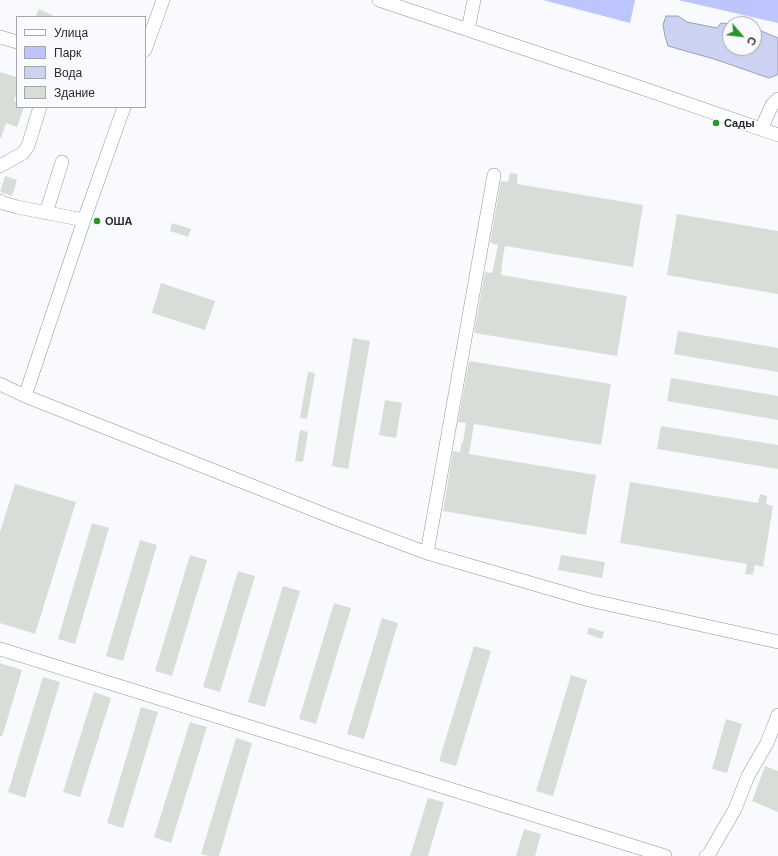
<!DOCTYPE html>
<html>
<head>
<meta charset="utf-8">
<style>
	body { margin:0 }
	#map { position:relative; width:778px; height:856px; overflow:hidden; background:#f9fafe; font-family:Barlow,sans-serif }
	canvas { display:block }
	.legend { position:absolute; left:16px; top:16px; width:130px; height:92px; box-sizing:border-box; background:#f9fafe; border:1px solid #a6a7aa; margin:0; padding:5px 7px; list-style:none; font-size:12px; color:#292a2d }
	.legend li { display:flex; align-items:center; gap:8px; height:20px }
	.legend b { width:20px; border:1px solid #a6a7aa }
	.north { position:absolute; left:722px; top:16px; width:40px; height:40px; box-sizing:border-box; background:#f9fafe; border:1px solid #a6a7aa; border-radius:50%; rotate:118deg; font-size:11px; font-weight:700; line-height:16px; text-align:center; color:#292a2d }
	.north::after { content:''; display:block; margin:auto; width:14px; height:18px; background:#289723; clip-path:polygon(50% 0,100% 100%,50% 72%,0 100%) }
</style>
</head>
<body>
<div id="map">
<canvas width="778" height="856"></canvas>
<ul class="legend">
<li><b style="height:5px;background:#fff"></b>Улица</li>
<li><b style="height:11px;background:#bcc5fc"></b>Парк</li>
<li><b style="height:11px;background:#ccd2f1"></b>Вода</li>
<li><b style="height:11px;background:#d7ded7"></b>Здание</li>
</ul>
<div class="north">С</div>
</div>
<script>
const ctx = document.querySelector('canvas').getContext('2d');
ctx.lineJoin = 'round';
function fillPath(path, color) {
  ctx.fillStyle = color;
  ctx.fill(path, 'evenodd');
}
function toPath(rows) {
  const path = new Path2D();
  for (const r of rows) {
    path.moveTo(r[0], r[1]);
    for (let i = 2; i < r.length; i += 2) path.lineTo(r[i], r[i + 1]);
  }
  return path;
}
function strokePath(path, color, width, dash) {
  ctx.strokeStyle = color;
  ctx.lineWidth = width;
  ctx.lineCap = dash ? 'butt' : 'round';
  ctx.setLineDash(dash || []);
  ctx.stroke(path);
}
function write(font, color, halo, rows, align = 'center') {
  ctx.font = font + ' Barlow,sans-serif';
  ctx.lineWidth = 3;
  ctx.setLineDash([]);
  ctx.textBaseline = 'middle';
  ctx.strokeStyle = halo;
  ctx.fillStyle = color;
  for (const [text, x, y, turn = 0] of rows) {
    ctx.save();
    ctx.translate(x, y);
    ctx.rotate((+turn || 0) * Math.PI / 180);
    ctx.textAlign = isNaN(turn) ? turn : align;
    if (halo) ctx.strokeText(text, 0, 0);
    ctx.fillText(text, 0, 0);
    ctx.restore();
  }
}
fillPath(toPath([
	[543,0,635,0,630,23],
	[678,0,778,0,778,23]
]), '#bcc5fc');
const water = toPath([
	[666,16,678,16,687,22,717,28,721,23,730,24,730,48,754,48,754,28,778,38,778,73,777,75,769,78,714,59,668,46,665,36,663,25,666,16]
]);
fillPath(water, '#ccd2f1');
strokePath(water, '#9ba0b6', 1);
fillPath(toPath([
	[39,9,56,17,35,17],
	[0,72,17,77,17,91,14,101,17,102,16,105,17,107,24,107,17,127,6,123,1,138,0,138],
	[510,173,518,174,517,184,643,205,633,267,505,246,502,263,501,275,627,296,617,356,474,333,485,272,492,273,498,245,490,243,501,181,508,182],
	[5,176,17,180,12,196,0,192],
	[677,214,778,231,778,294,667,275],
	[172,223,191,229,188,237,170,231],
	[161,283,215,301,205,330,152,313],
	[678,331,778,348,778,372,674,354],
	[353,338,370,341,348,469,332,466],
	[469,361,611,384,601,445,474,424,469,454,596,475,586,535,443,511,453,451,460,452,462,441,463,442,466,423,458,422],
	[308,372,315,373,307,419,300,418],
	[671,378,778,396,778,420,667,401],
	[385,400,402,403,396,438,379,435],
	[661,426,778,445,778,469,657,449],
	[300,430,308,432,303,462,295,461],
	[630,482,758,503,760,494,767,496,766,504,773,506,763,567,755,565,753,575,745,574,747,564,620,543],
	[15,484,76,502,35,634,0,623,0,532],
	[92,523,109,528,75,644,58,639],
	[140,540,157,545,123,661,106,656],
	[190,555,207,560,172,676,155,671],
	[561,555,605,562,602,578,558,570],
	[238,571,255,576,220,692,203,687],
	[283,586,300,591,265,707,248,702],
	[334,603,351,608,316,724,299,719],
	[382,618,398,623,364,739,347,734],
	[589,627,604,632,602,639,587,634],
	[474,646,491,651,456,766,439,761],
	[0,663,22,670,2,737,0,736],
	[571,675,587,680,553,796,536,791],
	[43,677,60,682,25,798,8,792],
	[94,692,111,698,80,797,63,792],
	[141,707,158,712,123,828,107,823],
	[726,719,742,724,727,773,712,769],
	[190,722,207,727,171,843,154,837],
	[236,738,252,743,219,856,208,856,201,854],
	[765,766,778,771,778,812,752,801],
	[428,798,444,802,428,856,410,856],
	[524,829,541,834,535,856,516,856]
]), '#d7ded7');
const minor = toPath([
	[379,0,630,84,778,135],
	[468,30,474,0],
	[0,37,17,42],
	[145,50,163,0],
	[761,129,772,105,778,99],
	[0,166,23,153,28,146,40,107],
	[0,201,3,203,17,207,84,220],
	[46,213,62,162],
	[0,384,25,396,339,520,427,553,589,600,778,642],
	[25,396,84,220,124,107],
	[427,553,494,175],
	[0,649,665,856],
	[706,856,709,854,735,809,748,776,767,743,778,715]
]);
strokePath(minor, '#90929a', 14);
strokePath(minor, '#fff', 13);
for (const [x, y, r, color] of [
	[716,123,4,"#289723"],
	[97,221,4,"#289723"]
]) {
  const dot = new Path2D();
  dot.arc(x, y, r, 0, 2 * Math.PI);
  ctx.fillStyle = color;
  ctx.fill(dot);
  strokePath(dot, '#f9fafe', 1.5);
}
write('bold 11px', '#292a2d', '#f9fafe', [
	["Сады",724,123],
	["ОША",105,221]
], 'left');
</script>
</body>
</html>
